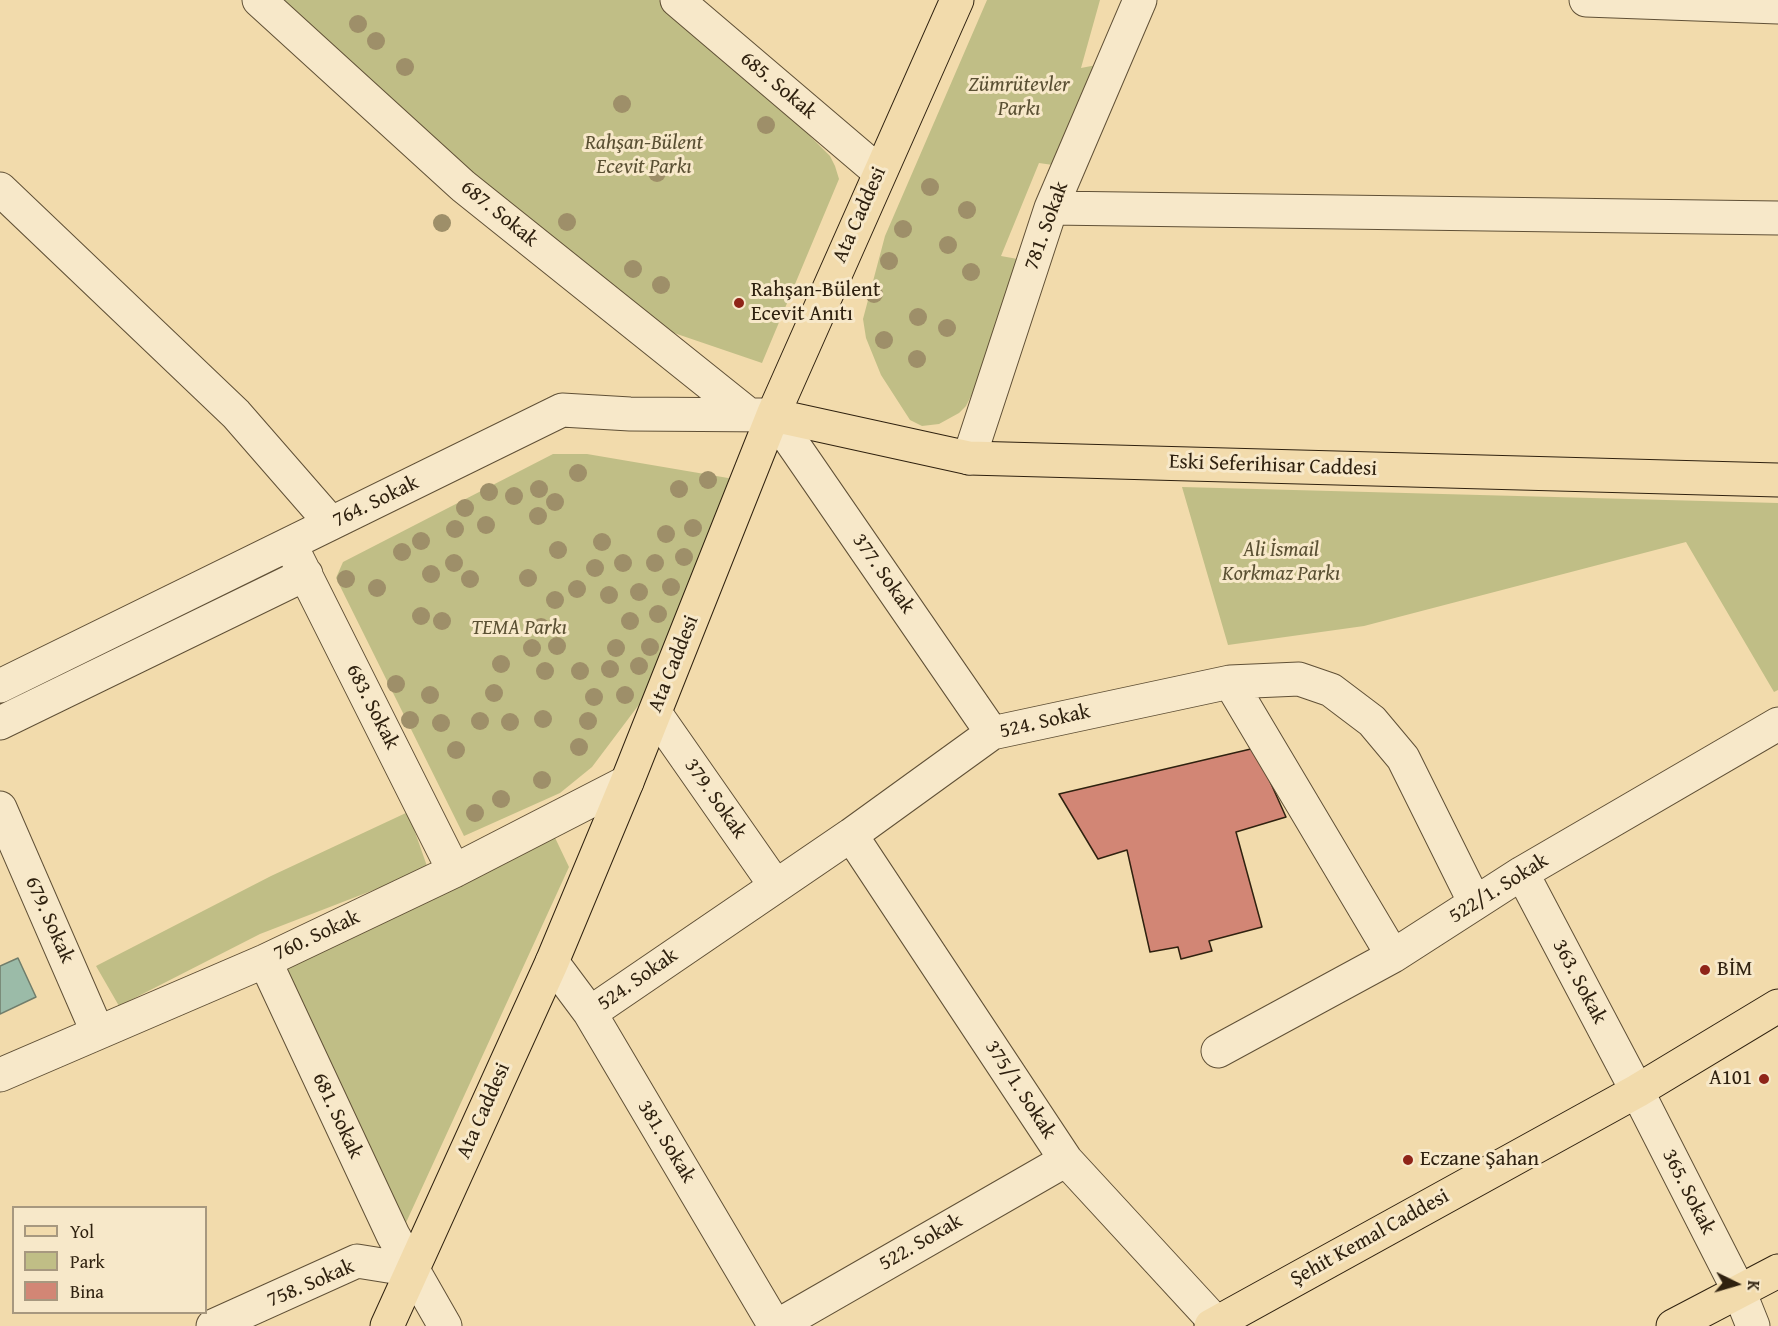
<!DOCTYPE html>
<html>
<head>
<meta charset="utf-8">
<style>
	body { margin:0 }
	#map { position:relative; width:1778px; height:1326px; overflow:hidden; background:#f2dbac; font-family:"Gentium Book Plus",serif }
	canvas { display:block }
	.legend { position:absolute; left:12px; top:1206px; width:195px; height:108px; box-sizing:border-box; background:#f7e8c9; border:2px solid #a7987f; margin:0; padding:8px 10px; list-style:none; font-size:18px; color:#2f210f }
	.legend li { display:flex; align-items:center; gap:12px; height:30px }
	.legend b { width:30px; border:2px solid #a7987f }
	.north { position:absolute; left:1706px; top:1254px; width:60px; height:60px; -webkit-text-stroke:4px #f7e8c9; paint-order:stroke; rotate:95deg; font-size:16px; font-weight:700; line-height:24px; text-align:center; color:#2f210f }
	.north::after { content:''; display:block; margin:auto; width:21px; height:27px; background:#2f210f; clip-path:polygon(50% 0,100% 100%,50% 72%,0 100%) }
</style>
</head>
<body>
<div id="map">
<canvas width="1778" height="1326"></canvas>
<ul class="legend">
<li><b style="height:8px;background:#f2dbac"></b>Yol</li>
<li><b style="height:16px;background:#c0be86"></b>Park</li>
<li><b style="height:16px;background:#d28675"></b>Bina</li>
</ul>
<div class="north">K</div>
</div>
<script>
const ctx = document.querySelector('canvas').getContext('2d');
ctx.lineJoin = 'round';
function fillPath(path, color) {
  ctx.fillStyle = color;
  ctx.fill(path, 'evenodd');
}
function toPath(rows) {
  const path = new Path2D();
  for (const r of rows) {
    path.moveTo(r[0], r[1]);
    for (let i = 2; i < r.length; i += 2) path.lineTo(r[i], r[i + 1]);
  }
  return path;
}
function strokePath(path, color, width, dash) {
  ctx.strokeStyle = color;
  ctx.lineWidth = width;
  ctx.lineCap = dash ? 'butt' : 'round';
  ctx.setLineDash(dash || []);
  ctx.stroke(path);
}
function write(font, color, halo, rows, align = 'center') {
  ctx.font = font + ' "Gentium Book Plus",serif';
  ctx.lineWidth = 6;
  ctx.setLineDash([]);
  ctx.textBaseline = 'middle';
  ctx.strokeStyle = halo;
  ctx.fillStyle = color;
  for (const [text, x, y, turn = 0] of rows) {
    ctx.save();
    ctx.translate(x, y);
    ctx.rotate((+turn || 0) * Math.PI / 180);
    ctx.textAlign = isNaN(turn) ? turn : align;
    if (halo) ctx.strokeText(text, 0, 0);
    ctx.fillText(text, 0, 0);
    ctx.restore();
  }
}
fillPath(toPath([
	[276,0,659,0,717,48,781,107,830,156,835,166,839,179,762,363,674,333,631,311,595,285],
	[987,0,1100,0,1081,68,1112,62,1067,167,1039,163,1001,256,1023,260,974,390,966,406,959,413,939,424,922,426,910,420,881,375,866,338,863,319,885,236],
	[553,454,587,454,734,479,644,698,592,767,560,793,464,836,336,578,343,562],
	[1182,487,1778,503,1778,690,1774,692,1686,542,1364,626,1228,645],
	[408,812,428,869,260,934,119,1006,96,966,271,876],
	[548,823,569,867,404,1227,277,955]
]), '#c0be86');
const water = toPath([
	[18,958,36,997,0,1014,0,966,18,958]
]);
fillPath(water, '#9bbba8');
strokePath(water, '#707d6b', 1.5);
const building = toPath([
	[1255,748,1286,817,1236,832,1262,927,1209,941,1212,951,1181,959,1178,947,1150,952,1127,850,1098,859,1059,794,1255,748]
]);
fillPath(building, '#d28675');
strokePath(building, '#2f210f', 1.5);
const minor = toPath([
	[259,0,463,186,749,415],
	[677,0,879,172],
	[1586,0,1778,7],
	[0,189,236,414,331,523],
	[1051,208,1778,218],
	[969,458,1051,208,1140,0],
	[290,544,454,871],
	[1230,682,1299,679,1331,690,1372,721,1403,758,1475,903],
	[0,686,562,410,630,414,773,415,992,733],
	[655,713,775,885],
	[0,723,306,574],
	[0,808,97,1031],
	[851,835,1066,1160,1219,1326],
	[1522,873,1637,1091,1739,1291,1753,1326],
	[265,961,393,1235,445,1326],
	[552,962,590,1013,775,1326],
	[590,1013,851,835,992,733,1230,682,1393,956],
	[1218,1051,1393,956,1522,873,1778,724],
	[0,1075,265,961,454,871,627,782],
	[213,1326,357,1261,413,1270],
	[777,1326,1066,1160]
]);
const major = toPath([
	[773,415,969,458,1778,480],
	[387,1326,552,962,627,782,773,415,957,0],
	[1211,1326,1637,1091,1778,1006],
	[1673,1326,1778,1271]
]);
strokePath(minor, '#605036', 35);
strokePath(major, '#2f210f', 35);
strokePath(minor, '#f7e8c9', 33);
strokePath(major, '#f2dbac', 33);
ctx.fillStyle = '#9e8f69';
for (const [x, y] of [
	[358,24],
	[376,41],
	[405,67],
	[622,104],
	[766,125],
	[657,173],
	[930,187],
	[967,210],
	[567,222],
	[442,223],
	[903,229],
	[948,245],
	[889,261],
	[633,269],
	[971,272],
	[661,285],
	[874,294],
	[918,317],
	[947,328],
	[884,340],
	[917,359],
	[578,473],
	[708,480],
	[539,489],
	[679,489],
	[489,492],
	[514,496],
	[555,502],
	[465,508],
	[538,516],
	[486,525],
	[693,528],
	[455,529],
	[666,534],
	[421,541],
	[602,542],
	[558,550],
	[402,552],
	[684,557],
	[454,563],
	[623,563],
	[655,563],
	[595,568],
	[431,574],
	[528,578],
	[346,579],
	[470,579],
	[671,587],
	[377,588],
	[577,589],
	[639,592],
	[609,595],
	[555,600],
	[658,614],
	[421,616],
	[442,621],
	[630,621],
	[541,627],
	[557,646],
	[650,647],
	[532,648],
	[616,648],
	[501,664],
	[639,666],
	[610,669],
	[545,671],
	[580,671],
	[396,684],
	[494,693],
	[430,695],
	[625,695],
	[594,697],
	[543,719],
	[410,720],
	[480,721],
	[588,721],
	[510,722],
	[441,723],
	[579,747],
	[456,750],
	[542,780],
	[501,799],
	[475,813]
]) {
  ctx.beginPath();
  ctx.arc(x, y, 9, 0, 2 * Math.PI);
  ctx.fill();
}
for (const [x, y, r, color] of [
	[739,303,6,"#8f2418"],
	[1705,970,6,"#8f2418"],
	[1764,1079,6,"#8f2418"],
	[1408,1160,6,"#8f2418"]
]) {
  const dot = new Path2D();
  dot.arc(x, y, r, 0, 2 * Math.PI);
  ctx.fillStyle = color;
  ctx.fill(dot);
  strokePath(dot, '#f7e8c9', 2);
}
write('21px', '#2f210f', '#f7e8c9', [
	["685. Sokak",778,86,40],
	["687. Sokak",499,214,39],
	["Ata Caddesi",860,215,-66],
	["781. Sokak",1047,226,-70],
	["Eski Seferihisar Caddesi",1273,466,2],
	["764. Sokak",376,502,-26],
	["377. Sokak",883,574,55],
	["Ata Caddesi",674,664,-68],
	["683. Sokak",372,707,63],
	["524. Sokak",1045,722,-13],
	["379. Sokak",715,799,55],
	["522/1. Sokak",1499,889,-32],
	["679. Sokak",49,920,66],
	["760. Sokak",317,936,-25],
	["524. Sokak",638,980,-35],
	["363. Sokak",1579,982,62],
	["375/1. Sokak",1020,1090,57],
	["Ata Caddesi",484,1111,-66],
	["681. Sokak",337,1116,65],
	["381. Sokak",666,1142,59],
	["365. Sokak",1688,1192,63],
	["Şehit Kemal Caddesi",1370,1238,-29],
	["522. Sokak",921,1243,-30],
	["758. Sokak",311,1284,-23]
]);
write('italic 21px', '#5a5033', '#f7e8c9', [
	["Zümrütevler",1019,86],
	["Parkı",1019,110],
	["Rahşan-Bülent",644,144],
	["Ecevit Parkı",644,168],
	["Ali İsmail",1281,551],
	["Korkmaz Parkı",1281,575],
	["TEMA Parkı",519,629]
]);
write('21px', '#2f210f', '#f7e8c9', [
	["Rahşan-Bülent",751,291],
	["Ecevit Anıtı",751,315],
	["BİM",1717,970],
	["A101",1752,1079,"right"],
	["Eczane Şahan",1420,1160]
], 'left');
</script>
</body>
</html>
